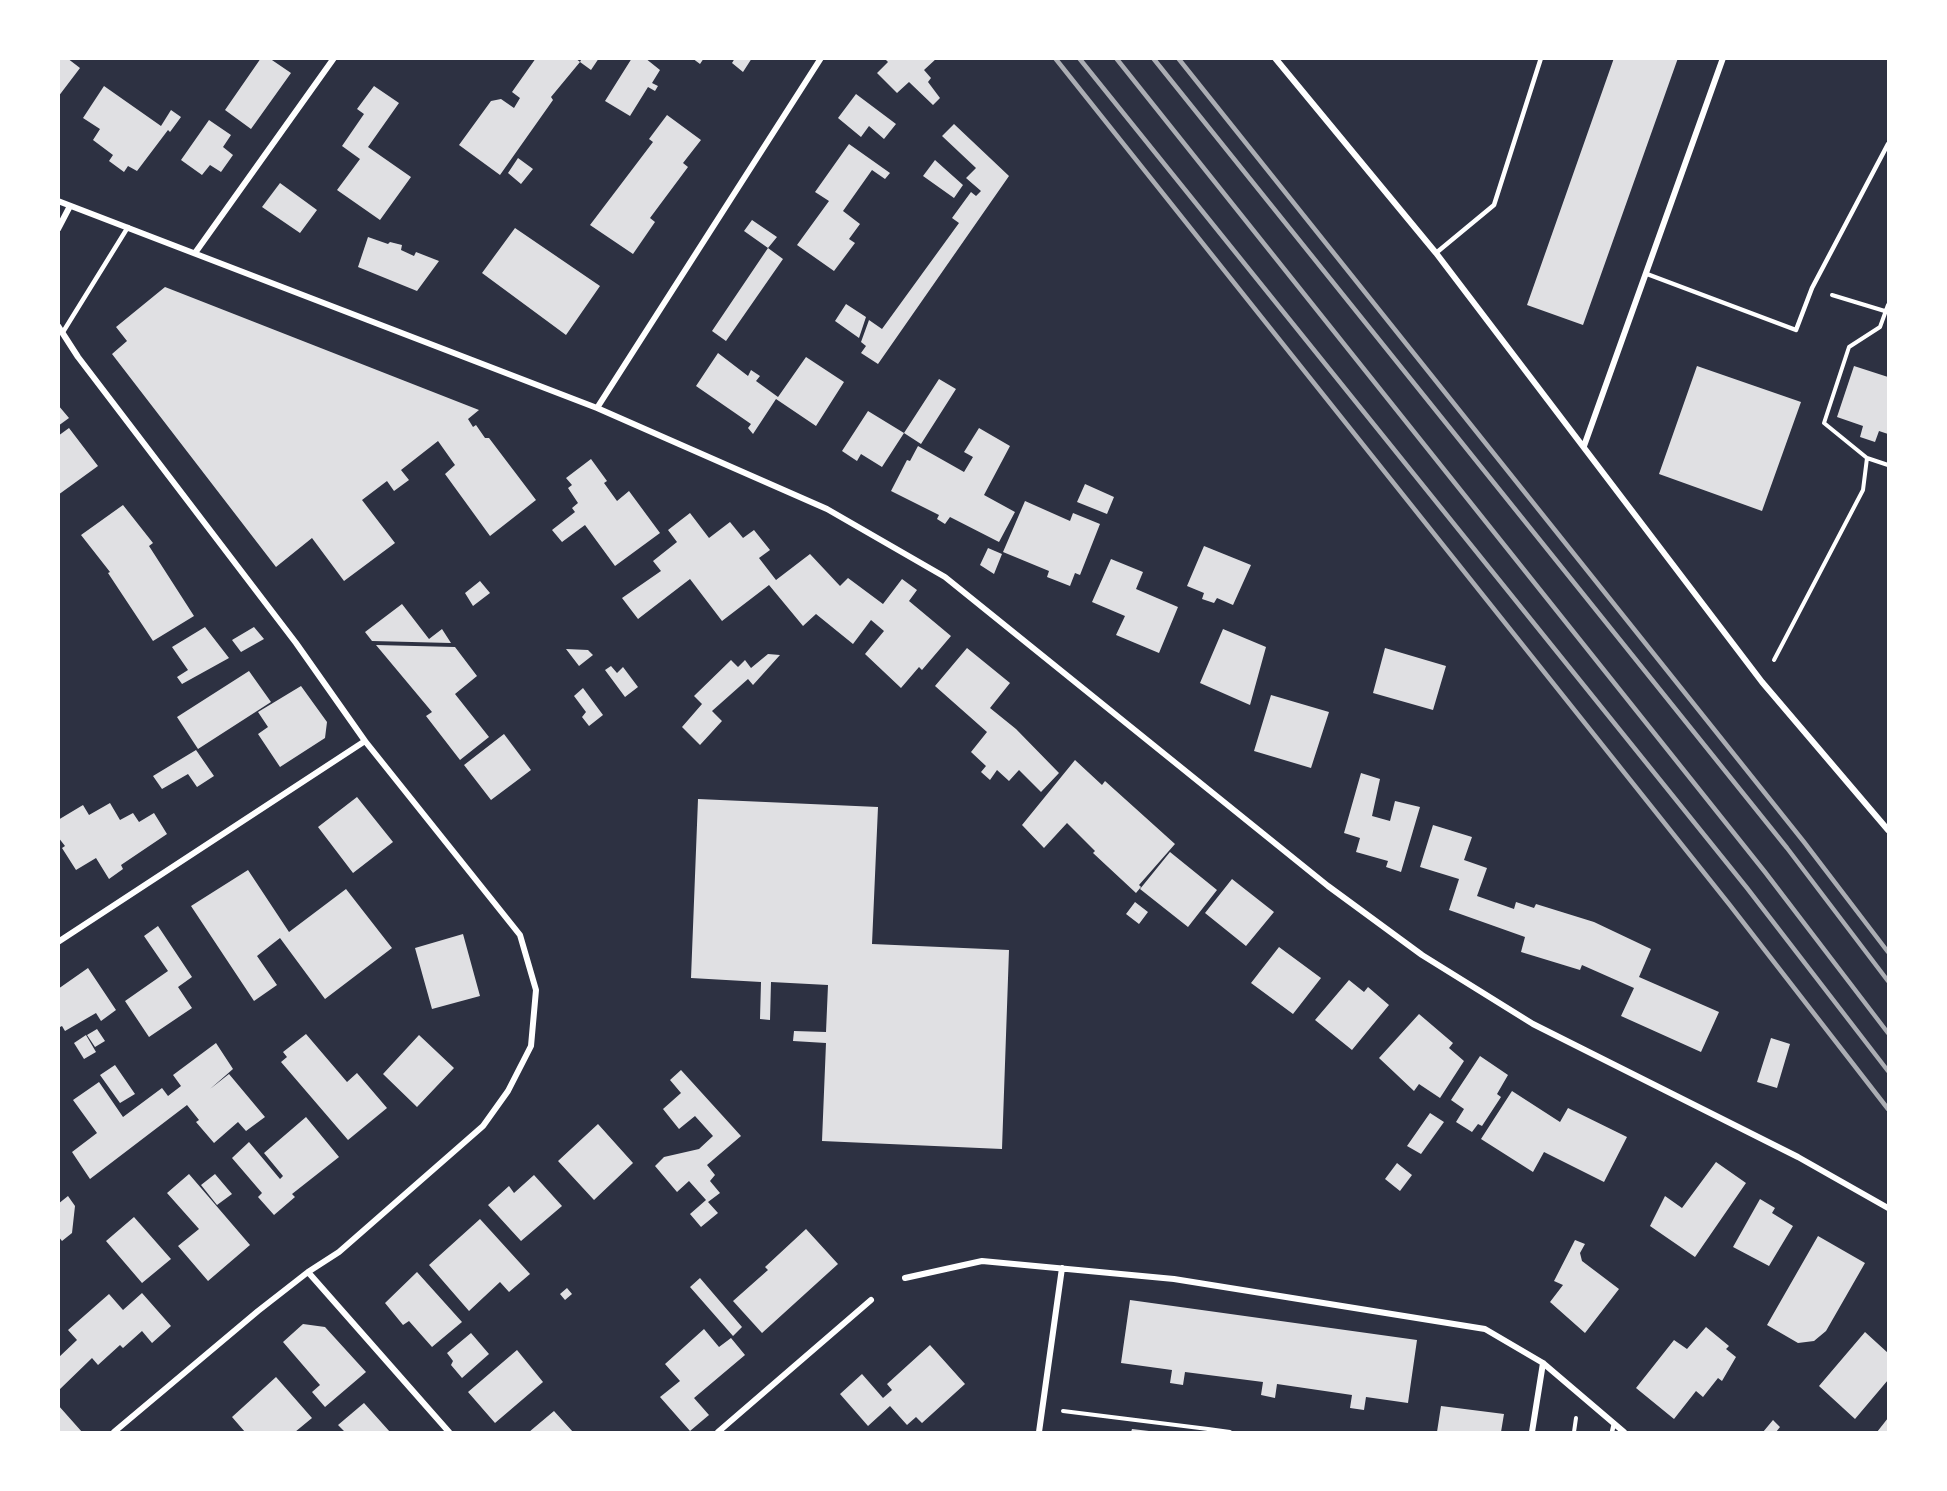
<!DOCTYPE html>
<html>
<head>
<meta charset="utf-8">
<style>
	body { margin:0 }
	#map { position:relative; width:1947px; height:1491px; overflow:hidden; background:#2d3142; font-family:Helvetica,sans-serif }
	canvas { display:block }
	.frame { position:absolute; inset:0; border:60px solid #fff; pointer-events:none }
</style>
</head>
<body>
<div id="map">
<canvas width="1947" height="1491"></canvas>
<div class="frame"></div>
</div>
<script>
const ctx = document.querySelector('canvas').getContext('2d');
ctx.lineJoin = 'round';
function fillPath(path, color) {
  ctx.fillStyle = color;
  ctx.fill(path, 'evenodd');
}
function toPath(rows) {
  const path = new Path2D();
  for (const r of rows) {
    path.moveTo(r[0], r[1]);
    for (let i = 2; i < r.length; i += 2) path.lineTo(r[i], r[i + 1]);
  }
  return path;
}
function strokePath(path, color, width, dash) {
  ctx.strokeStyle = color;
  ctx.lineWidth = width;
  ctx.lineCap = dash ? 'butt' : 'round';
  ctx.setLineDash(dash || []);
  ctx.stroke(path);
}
fillPath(toPath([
	[58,58,67,58,80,68,58,97],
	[261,58,269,58,291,73,251,129,225,110],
	[536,58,575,58,580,62,551,97,553,100,500,175,459,145,491,101,501,99,514,108,520,98,512,92],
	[582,58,599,58,591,70,580,62],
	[632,58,645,58,660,70,652,83,658,86,655,91,648,87,630,116,605,101],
	[692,58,704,58,700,64],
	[735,58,752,58,743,72,732,63],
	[884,58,937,58,924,70,931,78,928,82,940,98,933,105,909,82,897,93,877,73,888,62],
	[1614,58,1678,58,1583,325,1527,305],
	[104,86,161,126,171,110,181,117,170,132,168,130,137,171,128,166,124,172,109,161,113,155,93,140,100,129,83,118],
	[374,86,399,103,368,147,411,177,380,220,337,190,360,159,342,146,364,114,357,109],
	[856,94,896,124,884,139,869,126,861,137,838,118],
	[667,115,701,140,683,163,688,167,650,218,655,222,633,254,590,225,653,142,649,139],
	[209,120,231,135,223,147,233,155,221,172,210,165,202,175,181,160],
	[954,124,1009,176,878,364,861,353,866,346,861,342,869,320,882,329,959,223,952,218,971,192,976,196,981,191,966,178,976,168,942,136],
	[849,144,890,173,885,179,872,170,843,211,860,224,849,239,855,243,834,271,797,245,829,201,815,192],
	[518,158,533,169,521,184,508,173],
	[935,160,963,185,954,198,923,176],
	[280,183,317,210,300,233,262,207],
	[752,220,777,237,768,248,744,231],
	[515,228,600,286,566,335,482,273],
	[368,237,388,244,390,242,402,245,401,250,414,256,416,252,439,261,417,291,358,267],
	[768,248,783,259,726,341,712,331],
	[165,287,479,410,468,419,473,427,476,425,485,438,489,438,536,500,490,536,445,474,455,465,438,441,401,470,409,480,394,491,387,481,362,500,395,543,344,581,312,538,276,567,112,354,127,341,116,327],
	[846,304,866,317,859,338,835,321],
	[718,353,748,376,751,370,760,376,756,381,778,397,806,357,844,382,816,426,776,399,753,434,748,428,751,424,696,386],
	[1697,366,1801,402,1762,511,1659,474],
	[1854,366,1888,377,1888,434,1879,431,1875,442,1860,437,1863,426,1837,417],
	[939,379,956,389,921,444,904,433,882,467,861,454,857,461,842,451,868,411,904,433],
	[58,405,69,418,58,426],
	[69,428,98,466,58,495,58,436],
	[979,428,1010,446,984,495,1015,512,999,542,950,517,945,524,937,519,939,515,891,491,907,460,910,461,918,446,964,472,973,457,964,452],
	[591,459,607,481,604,483,617,501,629,491,660,533,615,566,585,525,562,542,552,530,575,512,572,508,578,503,568,488,572,485,566,478],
	[1085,484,1114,497,1107,514,1077,502],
	[1025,501,1070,521,1073,513,1100,524,1080,575,1075,573,1070,586,1047,577,1049,571,1003,552],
	[123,505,153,543,149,546,194,616,153,641,108,573,110,572,81,535],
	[690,513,709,538,730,522,743,538,754,530,770,550,759,558,776,580,810,554,840,586,848,578,883,604,902,579,917,590,909,601,951,636,922,670,919,667,901,688,865,654,884,631,871,620,853,644,816,614,803,626,769,585,722,621,690,579,638,619,622,598,661,571,653,561,677,542,668,530],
	[1204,546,1251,565,1233,605,1217,598,1214,603,1202,599,1204,593,1187,586],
	[988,548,1002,554,994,574,980,565],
	[1111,559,1143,572,1136,589,1178,607,1159,653,1116,635,1125,616,1092,602],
	[480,581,490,593,473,606,465,593],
	[402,604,429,639,442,629,451,643,372,641,365,632],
	[205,627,229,658,182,684,177,677,188,670,172,647],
	[254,627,264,639,241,652,232,640],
	[1223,629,1266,647,1250,705,1200,683],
	[376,645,455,647,477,676,455,694,489,737,460,760,426,716,432,712],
	[967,648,1010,683,990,708,1016,729,1059,773,1041,792,1019,770,1009,781,997,770,990,780,981,772,986,766,971,752,987,732,935,686],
	[1385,648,1446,666,1433,710,1373,693],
	[566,649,588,650,593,655,579,666],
	[768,654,780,655,753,685,748,679,712,711,722,721,700,745,682,727,702,704,694,696,731,660,738,667,745,660,751,668],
	[611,666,617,673,623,667,638,687,625,697,605,670],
	[249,671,271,702,198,749,177,717],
	[301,686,327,722,325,738,280,767,258,734,268,727,258,712],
	[583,688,603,715,589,726,582,717,586,712,574,696],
	[1271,695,1329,712,1311,768,1254,751],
	[504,734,531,770,491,800,464,765],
	[196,750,214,776,197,787,188,774,162,789,153,776],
	[1075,760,1102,785,1105,781,1175,844,1139,885,1141,887,1136,893,1093,853,1095,851,1067,823,1044,848,1022,825],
	[1361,773,1380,779,1372,816,1390,821,1395,801,1420,807,1401,872,1386,867,1388,861,1356,852,1360,838,1344,833],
	[357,797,393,842,353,873,318,827],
	[698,799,878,807,872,944,1009,950,1002,1149,822,1141,826,1043,793,1041,794,1031,826,1032,828,985,771,982,770,1020,760,1019,761,982,691,978],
	[110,803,120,820,133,813,139,822,154,813,167,834,121,865,123,869,109,879,96,858,76,870,62,848,65,846,58,837,58,820,83,805,89,815],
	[1433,825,1472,837,1464,860,1487,868,1477,896,1514,909,1516,902,1534,908,1536,904,1594,922,1651,949,1639,977,1719,1012,1701,1052,1621,1016,1634,988,1582,965,1580,970,1521,952,1525,937,1449,910,1459,879,1420,867],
	[1170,852,1217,890,1188,927,1140,889],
	[248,870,289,932,346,889,392,948,325,999,280,938,257,956,277,985,254,1001,191,906],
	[1232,879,1274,912,1246,946,1205,913],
	[1135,902,1148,912,1139,924,1126,914],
	[158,926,192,977,178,987,192,1008,149,1037,125,1001,168,971,144,936],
	[463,934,480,996,432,1009,415,948],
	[1279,947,1321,978,1293,1014,1251,983],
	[88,968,116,1010,101,1021,96,1013,65,1031,62,1026,58,1028,58,989],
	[1349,980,1364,992,1368,987,1389,1005,1352,1050,1315,1020],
	[1419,1014,1453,1043,1449,1048,1464,1061,1440,1098,1419,1084,1414,1091,1379,1058],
	[97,1029,105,1041,95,1047,87,1035],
	[306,1034,347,1082,357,1073,387,1108,348,1140,281,1062,287,1057,283,1052],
	[86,1035,96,1052,84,1059,74,1043],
	[419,1035,454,1068,417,1107,383,1074],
	[1771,1038,1790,1044,1777,1088,1757,1082],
	[216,1043,233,1069,210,1089,229,1074,265,1117,246,1131,238,1122,214,1143,196,1122,199,1120,187,1105,90,1179,72,1152,97,1133,73,1100,99,1082,123,1117,162,1088,168,1096,181,1086,173,1075],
	[1480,1056,1508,1075,1497,1094,1501,1097,1482,1126,1478,1124,1472,1132,1456,1122,1464,1109,1451,1100],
	[115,1065,135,1094,120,1103,100,1075],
	[681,1070,741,1136,707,1165,715,1175,710,1181,720,1193,708,1202,718,1213,701,1227,690,1214,706,1200,689,1181,677,1192,655,1166,664,1157,699,1149,713,1136,695,1116,679,1129,663,1109,681,1093,670,1080],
	[1512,1091,1560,1122,1568,1108,1627,1137,1604,1182,1544,1152,1533,1172,1481,1139],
	[1430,1113,1444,1122,1421,1154,1407,1146],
	[306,1117,339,1157,292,1194,295,1197,274,1215,258,1197,262,1193,232,1158,249,1142,280,1179,283,1176,264,1153],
	[598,1124,633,1163,594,1200,558,1161],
	[1716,1162,1746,1183,1695,1257,1650,1226,1665,1196,1682,1208],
	[1397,1163,1412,1175,1400,1191,1385,1179],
	[189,1174,250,1245,208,1281,178,1246,199,1229,167,1193],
	[215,1174,232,1194,217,1205,201,1185],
	[534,1175,562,1206,521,1241,488,1205,509,1186,514,1193],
	[68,1196,75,1206,72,1233,62,1241,58,1236,58,1204],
	[1760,1199,1775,1208,1772,1213,1793,1226,1769,1266,1733,1247],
	[134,1217,171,1259,142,1283,106,1241],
	[480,1219,530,1274,509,1292,500,1282,469,1311,429,1265],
	[806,1229,838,1264,762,1333,733,1301,768,1270,765,1267],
	[1818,1236,1865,1263,1826,1331,1814,1341,1798,1343,1767,1325],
	[1575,1240,1585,1244,1580,1253,1582,1261,1619,1289,1585,1333,1550,1302,1563,1285,1554,1281],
	[417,1272,462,1322,432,1347,409,1321,403,1325,385,1303],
	[700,1278,742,1327,733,1336,690,1287],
	[567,1288,572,1294,565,1300,560,1294],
	[142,1293,171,1326,152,1343,142,1331,123,1348,120,1345,98,1365,92,1358,58,1391,58,1358,77,1340,68,1330,109,1294,123,1310],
	[1130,1300,1417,1340,1408,1403,1366,1397,1364,1410,1350,1408,1352,1395,1277,1384,1275,1398,1261,1395,1263,1382,1185,1372,1183,1385,1170,1383,1172,1370,1121,1363],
	[303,1324,325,1327,366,1372,325,1407,312,1392,320,1385,283,1342],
	[1706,1327,1729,1346,1726,1349,1736,1357,1722,1381,1718,1378,1703,1397,1696,1391,1674,1419,1636,1388,1674,1340,1687,1349],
	[704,1329,719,1347,731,1338,745,1355,694,1398,709,1415,690,1431,660,1397,680,1381,665,1364],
	[1865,1332,1888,1353,1888,1380,1855,1419,1819,1386],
	[471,1333,489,1354,462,1378,451,1365,453,1361,447,1353],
	[930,1345,965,1384,922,1423,916,1417,907,1425,890,1406,868,1426,840,1394,862,1374,883,1398,892,1390,887,1384],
	[517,1350,543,1382,495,1423,468,1392],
	[276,1377,312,1418,295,1432,245,1432,232,1417],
	[364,1403,390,1432,345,1432,338,1425],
	[58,1405,82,1432,58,1432],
	[1441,1406,1504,1414,1501,1432,1437,1432],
	[554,1411,573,1432,529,1432],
	[1888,1418,1888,1432,1877,1432],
	[1773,1420,1780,1427,1776,1432,1763,1432],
	[1132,1429,1149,1431,1149,1432,1131,1432]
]), '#e0e0e3');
strokePath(toPath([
	[1832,295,1888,312],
	[1888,305,1880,327,1849,347,1824,423,1867,458,1888,465],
	[1774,660,1863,490,1867,458],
	[1063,1411,1208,1429],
	[1208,1432,1208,1429,1230,1432],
	[1574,1432,1576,1418]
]), '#fff', 4);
strokePath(toPath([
	[1436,253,1494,205,1541,58],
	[1647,274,1796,330,1812,288,1888,144],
	[63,332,128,227],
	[1612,1432,1614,1423]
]), '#fff', 4.5);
strokePath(toPath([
	[1275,58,1436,253,1762,682,1888,830],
	[58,201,597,408,827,509,945,577,1328,886,1422,955,1533,1024,1798,1157,1888,1208],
	[58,229,70,206],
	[195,253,334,58],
	[58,326,78,357,296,643,365,741,520,935,536,990,531,1046,508,1091,483,1126,339,1252,308,1272,258,1311,114,1432],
	[597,408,821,58],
	[1584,446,1723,58],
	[58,942,365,741],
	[308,1272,449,1432],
	[905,1278,982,1261,1174,1279,1485,1329,1543,1363,1624,1432],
	[718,1432,871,1300],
	[1039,1432,1062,1268],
	[1532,1432,1543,1363]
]), '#fff', 6);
strokePath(toPath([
	[1055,58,1729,904,1888,1109],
	[1079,58,1747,888,1888,1071],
	[1116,58,1765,872,1888,1033],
	[1153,58,1787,848,1888,981],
	[1178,58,1804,842,1888,952]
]), '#abadb3', 4.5);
</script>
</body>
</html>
